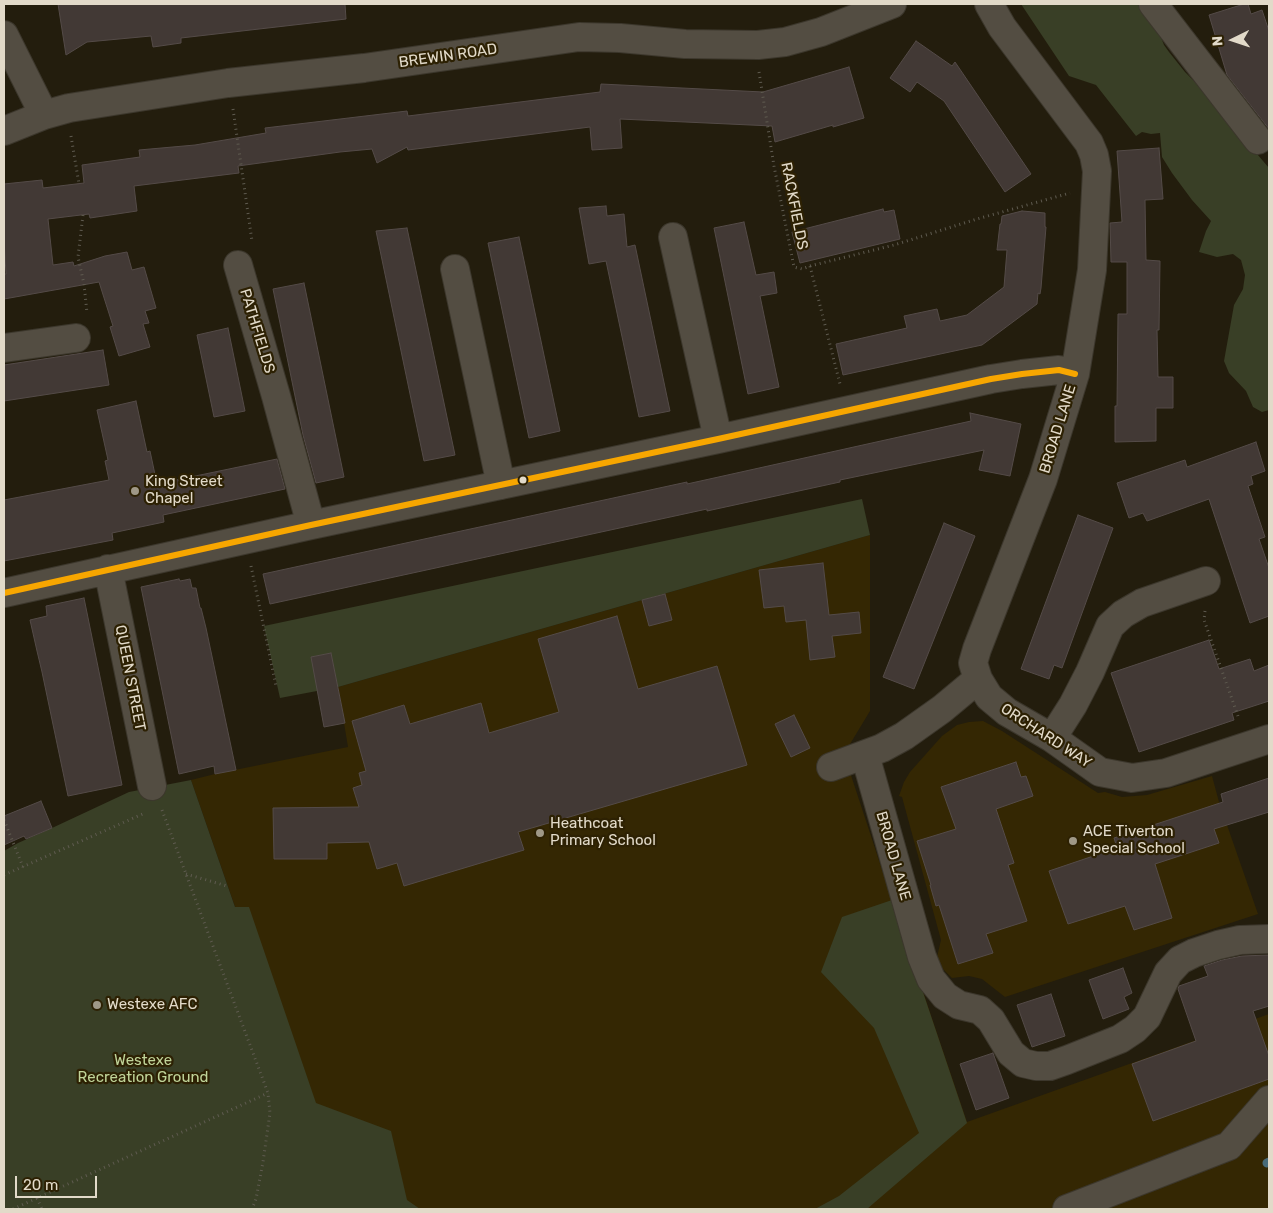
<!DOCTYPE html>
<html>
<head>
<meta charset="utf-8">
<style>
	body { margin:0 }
	#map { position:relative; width:1273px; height:1213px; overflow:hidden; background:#231d0d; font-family:Rubik,sans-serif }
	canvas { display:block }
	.frame { position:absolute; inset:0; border:5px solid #e2dac9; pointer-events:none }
	.north { position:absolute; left:1208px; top:15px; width:50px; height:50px; -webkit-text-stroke:4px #2d2103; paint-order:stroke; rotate:266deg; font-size:14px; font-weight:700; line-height:20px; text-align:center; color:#e2dac9 }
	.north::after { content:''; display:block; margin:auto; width:18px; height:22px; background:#e2dac9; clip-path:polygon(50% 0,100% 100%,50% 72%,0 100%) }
	.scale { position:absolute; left:15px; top:1176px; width:82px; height:22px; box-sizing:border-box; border:2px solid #e2dac9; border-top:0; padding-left:6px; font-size:15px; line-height:18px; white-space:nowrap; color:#e2dac9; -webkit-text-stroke:4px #2d2103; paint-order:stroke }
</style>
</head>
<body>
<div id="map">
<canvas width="1273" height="1213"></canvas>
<div class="frame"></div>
<div class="north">N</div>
<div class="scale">20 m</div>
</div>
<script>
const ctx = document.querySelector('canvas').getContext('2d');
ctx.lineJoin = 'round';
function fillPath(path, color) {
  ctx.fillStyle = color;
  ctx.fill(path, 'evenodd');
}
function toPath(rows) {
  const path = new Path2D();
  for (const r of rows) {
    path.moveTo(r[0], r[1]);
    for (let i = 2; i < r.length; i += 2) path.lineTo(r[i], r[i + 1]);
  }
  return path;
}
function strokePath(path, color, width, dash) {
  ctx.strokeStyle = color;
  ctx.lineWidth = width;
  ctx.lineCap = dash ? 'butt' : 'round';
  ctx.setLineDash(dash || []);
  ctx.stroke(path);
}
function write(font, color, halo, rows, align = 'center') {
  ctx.font = font + ' Rubik,sans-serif';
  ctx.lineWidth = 4.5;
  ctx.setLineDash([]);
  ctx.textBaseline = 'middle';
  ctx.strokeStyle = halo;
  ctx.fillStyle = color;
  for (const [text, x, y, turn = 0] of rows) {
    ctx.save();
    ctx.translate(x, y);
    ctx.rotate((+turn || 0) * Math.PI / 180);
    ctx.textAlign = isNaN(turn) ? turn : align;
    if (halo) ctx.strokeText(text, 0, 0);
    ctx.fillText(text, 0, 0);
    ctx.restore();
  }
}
fillPath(toPath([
	[870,535,870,711,844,754,892,900,967,1122,1269,1014,1269,1209,320,1209,307,1114,191,780,215,774,348,747,338,687],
	[983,721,1002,731,1098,793,1105,792,1122,797,1147,795,1212,776,1219,802,1258,914,1005,997,982,979,969,976,952,978,943,969,937,957,941,940,902,797,899,796,904,782,910,772,942,736,957,725,969,722]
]), '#342703');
fillPath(toPath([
	[1021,4,1141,4,1156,25,1164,45,1169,52,1185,72,1202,89,1269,168,1269,410,1262,412,1253,407,1246,391,1229,373,1224,361,1234,305,1243,289,1245,275,1241,260,1233,254,1217,257,1199,252,1206,231,1211,221,1192,200,1172,173,1162,157,1160,133,1151,134,1142,132,1136,136,1096,85,1069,76],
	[862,499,870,535,338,687,280,698,264,626],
	[191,780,235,907,249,907,316,1103,391,1131,407,1200,420,1209,4,1209,4,851,18,843,52,828,129,792],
	[892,900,967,1123,867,1209,815,1209,839,1196,919,1133,874,1028,821,972,842,917]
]), '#393f26');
strokePath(toPath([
	[1267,1163,1269,1162]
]), '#486b79', 9);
const building = toPath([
	[58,4,345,4,346,19,181,38,181,43,153,47,151,36,87,42,66,55,58,4],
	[1244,4,1248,4,1251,14,1262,10,1269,31,1269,129,1227,75,1209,15,1244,4],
	[916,41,952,66,955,62,1031,174,1005,192,944,101,917,82,910,92,890,78,916,41],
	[849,67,864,118,833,127,833,125,775,142,772,126,620,119,622,148,592,150,590,127,408,150,407,147,377,163,372,149,340,152,238,166,239,173,134,186,137,211,90,218,89,214,48,219,53,265,73,262,74,266,105,256,127,252,132,270,144,267,156,308,145,311,149,323,143,324,150,347,119,356,110,327,113,326,99,282,4,299,4,274,6,274,4,240,4,184,42,180,43,188,84,183,82,165,140,157,139,150,195,145,266,133,265,128,407,111,408,116,600,92,601,84,763,92,849,67],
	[1159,148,1163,199,1145,200,1146,260,1160,261,1159,330,1157,330,1158,377,1173,377,1173,408,1156,408,1156,441,1115,442,1115,406,1117,406,1118,314,1127,314,1127,262,1111,262,1110,223,1122,222,1117,151,1159,148],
	[606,206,607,216,624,214,627,247,635,245,670,411,639,417,606,261,589,264,579,208,606,206],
	[883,209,884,212,894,210,900,239,800,263,792,232,883,209],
	[1022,211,1045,213,1045,227,1046,227,1041,288,1040,294,1038,293,1037,304,982,345,843,375,836,344,907,328,904,316,937,309,940,321,967,315,1004,287,1007,250,997,250,1000,224,1001,224,1002,216,1022,211],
	[744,222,756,275,774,272,777,293,760,296,779,387,748,394,714,228,744,222],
	[407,228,455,455,424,461,376,231,407,228],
	[519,237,560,431,529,438,488,243,519,237],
	[304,283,344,477,316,483,303,435,273,289,304,283],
	[228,328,245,411,214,417,197,335,228,328],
	[103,350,109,385,4,401,4,365,103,350],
	[136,401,147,452,150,451,157,484,277,459,285,489,163,515,164,522,112,533,113,540,4,561,4,500,109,480,105,461,108,460,97,410,136,401],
	[970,413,1021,424,1010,476,979,470,984,450,840,480,840,482,707,511,707,509,270,604,263,574,687,482,687,484,971,421,970,413],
	[1256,442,1265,471,1251,476,1253,484,1248,486,1265,537,1259,539,1269,568,1269,616,1250,623,1209,499,1147,521,1143,513,1129,518,1117,483,1185,460,1187,467,1256,442],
	[1078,515,1113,528,1062,668,1054,665,1049,679,1021,669,1078,515],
	[944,523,975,536,914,689,883,677,944,523],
	[823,563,829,615,859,612,861,633,832,636,835,657,810,660,806,620,786,622,784,606,764,608,759,570,823,563],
	[179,579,180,581,190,579,192,588,196,588,200,608,201,608,206,628,236,770,215,774,214,766,179,774,141,587,179,579],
	[665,594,672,620,649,626,642,600,665,594],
	[84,598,122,785,68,796,42,672,37,651,30,620,47,616,46,606,84,598],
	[617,616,638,689,717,666,747,765,518,832,524,850,404,886,397,863,377,869,369,842,327,843,327,859,274,859,273,808,359,807,353,788,362,785,359,773,366,771,352,721,404,705,410,724,481,703,489,733,559,712,538,639,617,616],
	[1209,640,1219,669,1250,659,1254,671,1269,665,1269,701,1232,713,1234,720,1139,752,1111,673,1209,640],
	[331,653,345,723,324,727,311,657,331,653],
	[794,715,810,748,791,757,775,724,794,715],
	[1016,762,1021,777,1026,776,1033,796,996,809,1014,863,1008,865,1027,921,986,934,993,953,958,964,939,905,936,906,930,885,931,885,917,841,956,829,941,787,1016,762],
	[1269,778,1269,812,1214,829,1219,843,1155,864,1172,918,1134,930,1125,906,1068,924,1049,871,1117,848,1114,838,1223,802,1221,794,1269,778],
	[41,801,52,828,26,839,24,836,4,845,4,816,41,801],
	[1269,955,1269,1006,1253,1011,1269,1056,1269,1079,1153,1121,1132,1064,1196,1041,1178,989,1179,986,1208,976,1204,966,1222,960,1242,956,1269,955],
	[1123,968,1132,993,1124,997,1129,1009,1103,1019,1089,980,1123,968],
	[1051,994,1065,1036,1032,1047,1017,1005,1051,994],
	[993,1053,1009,1098,976,1110,960,1064,993,1053]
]);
fillPath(building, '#423935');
strokePath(building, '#544b48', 1);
const minor = toPath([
	[989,4,1002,27,1089,143,1094,155,1097,171,1092,270,1075,374,1043,479,977,649,973,663,978,679,989,697,1007,712,1052,738,1100,772,1132,778,1166,773,1269,739],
	[1153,4,1258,140],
	[4,35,44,115],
	[4,131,44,115,69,108,228,83,364,68,579,37,620,38,685,44,758,45,785,42,821,32,892,4],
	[673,237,718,439],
	[238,265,276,396,311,525],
	[455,269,501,485],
	[4,348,76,338],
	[108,569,152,786],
	[4,593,311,525,718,439,991,379,1022,374,1059,370,1075,374],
	[1052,738,1073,705,1090,672,1110,626,1123,614,1142,603,1206,581],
	[865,755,922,957,931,979,945,996,959,1005,980,1010,991,1020,1011,1053,1023,1063,1036,1066,1050,1066,1067,1060,1120,1039,1135,1029,1147,1017,1168,973,1180,960,1194,953,1218,945,1240,940,1269,939],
	[831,767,882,748,904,736,942,709,978,679],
	[1067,1209,1229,1146,1269,1100]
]);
strokePath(minor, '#3c372c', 30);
strokePath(toPath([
	[759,72,774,166,794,267,802,269,810,266,840,384],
	[233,109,252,241],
	[71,136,79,184],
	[83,215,78,257,84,284,87,313],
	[810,266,894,245,977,219,1070,193],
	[251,566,276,686],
	[1205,611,1204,620,1239,719],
	[162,810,268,1093,270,1113,263,1162,256,1199,252,1209],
	[4,820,23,867],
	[186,874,227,886],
	[4,875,145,813],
	[37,1198,42,1209],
	[13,1209,268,1093]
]), '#5f5b50', 3, [1, 4]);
strokePath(minor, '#534d42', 28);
strokePath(toPath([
	[4,593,311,525,718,439,991,379,1022,374,1059,370,1075,374]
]), '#f7a600', 6);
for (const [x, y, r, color] of [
	[523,480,4.5,"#e2dac9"],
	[135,491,5,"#9f9887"],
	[540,833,5,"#9f9887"],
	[1073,841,5,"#9f9887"],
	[97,1005,5,"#9f9887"]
]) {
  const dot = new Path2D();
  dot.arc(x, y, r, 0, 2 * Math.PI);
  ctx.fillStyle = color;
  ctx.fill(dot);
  strokePath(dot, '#2d2103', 2);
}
write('15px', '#e2dac9', '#2d2103', [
	["BREWIN ROAD",448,56,-8],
	["RACKFIELDS",794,206,79],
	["PATHFIELDS",257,331,73],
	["BROAD LANE",1058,429,-73],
	["QUEEN STREET",130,678,79],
	["ORCHARD WAY",1046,736,33],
	["BROAD LANE",893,856,74]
]);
write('15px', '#e2dac9', '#2d2103', [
	["King Street",145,482],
	["Chapel",145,499],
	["Heathcoat",550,824],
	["Primary School",550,841],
	["ACE Tiverton",1083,832],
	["Special School",1083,849],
	["Westexe AFC",107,1005]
], 'left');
write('15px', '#c0d499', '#2d2103', [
	["Westexe",143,1061],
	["Recreation Ground",143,1078]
]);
</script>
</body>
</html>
